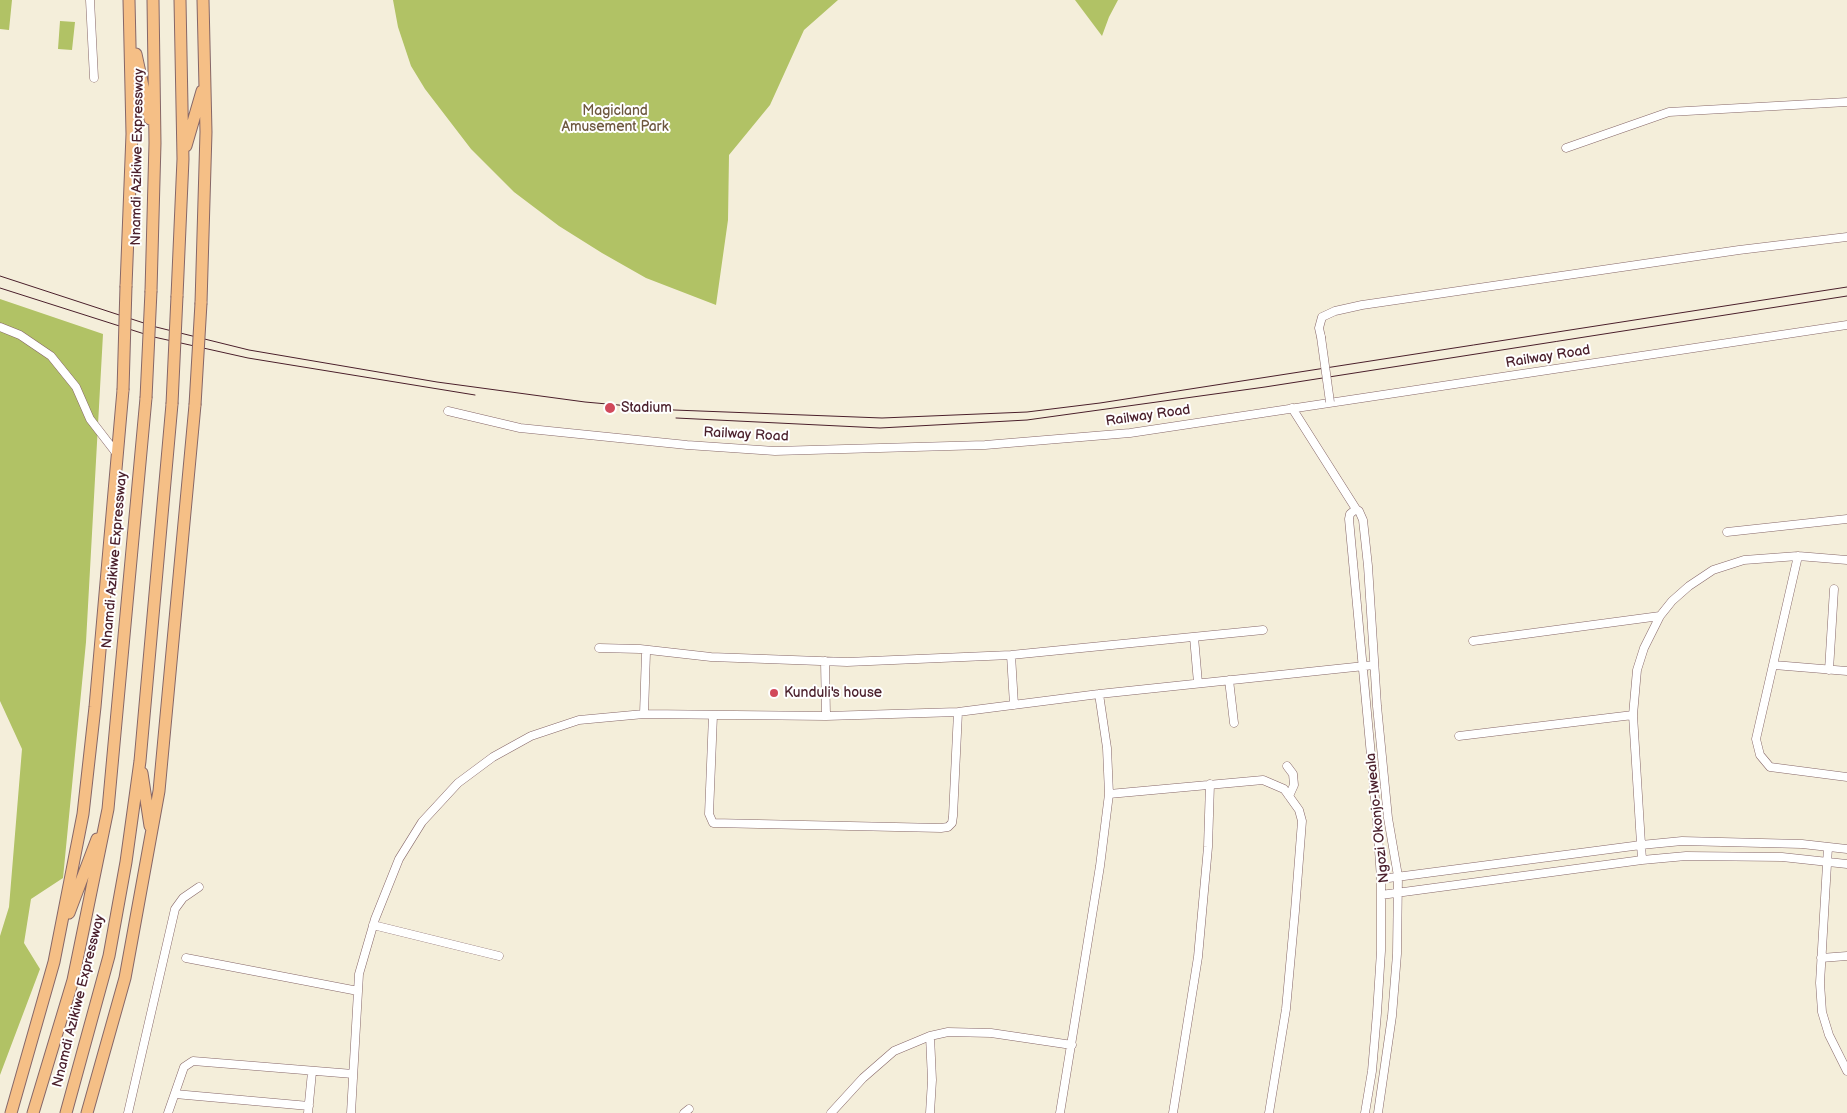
<!DOCTYPE html>
<html>
<head>
<meta charset="utf-8">
<style>
	body { margin:0 }
	canvas { display:block; background:#f4eeda }
</style>
</head>
<body>
<canvas width="1847" height="1113"></canvas>
<script>
const ctx = document.querySelector('canvas').getContext('2d');
ctx.lineJoin = 'round';
function fillPath(path, color) {
  ctx.fillStyle = color;
  ctx.fill(path, 'evenodd');
}
function toPath(rows) {
  const path = new Path2D();
  for (const r of rows) {
    path.moveTo(r[0], r[1]);
    for (let i = 2; i < r.length; i += 2) path.lineTo(r[i], r[i + 1]);
  }
  return path;
}
function strokePath(path, color, width, dash) {
  ctx.strokeStyle = color;
  ctx.lineWidth = width;
  ctx.lineCap = dash ? 'butt' : 'round';
  ctx.setLineDash(dash || []);
  ctx.stroke(path);
}
function write(font, color, halo, rows, align = 'center') {
  ctx.font = font + ' "Balsamiq Sans",sans-serif';
  ctx.lineWidth = 4;
  ctx.setLineDash([]);
  ctx.textBaseline = 'middle';
  ctx.strokeStyle = halo;
  ctx.fillStyle = color;
  for (const [text, x, y, turn = 0] of rows) {
    ctx.save();
    ctx.translate(x, y);
    ctx.rotate((+turn || 0) * Math.PI / 180);
    ctx.textAlign = isNaN(turn) ? turn : align;
    if (halo) ctx.strokeText(text, 0, 0);
    ctx.fillText(text, 0, 0);
    ctx.restore();
  }
}
fillPath(toPath([
	[0,0,12,0,9,30,0,29],
	[393,0,838,0,804,30,770,105,729,155,728,220,716,305,646,278,602,253,559,226,514,192,471,149,425,89,411,66,398,27],
	[1075,0,1118,0,1109,17,1102,36],
	[60,21,75,22,72,50,58,49],
	[0,299,103,334,86,642,63,878,31,899,24,943,40,969,0,1075,0,936,9,907,22,749,0,701]
]), '#b1c265');
const minor = toPath([
	[90,0,94,78],
	[1566,148,1669,112,1847,102],
	[0,327,20,335,51,356,76,387,90,419,117,454],
	[1321,337,1319,328,1322,317,1335,311,1362,305,1739,250,1847,237],
	[1292,408,1356,509],
	[448,411,520,428,687,445,775,451,985,445,1130,433,1847,325],
	[1727,532,1847,519],
	[1798,556,1756,739,1760,755,1770,767,1847,777],
	[1194,637,1198,683],
	[1473,641,1660,616],
	[599,648,640,649,711,657,847,662,1011,655,1263,630],
	[1011,655,1014,705],
	[825,661,826,716],
	[1774,665,1847,671],
	[1829,670,1834,589],
	[1229,680,1234,723],
	[644,714,646,652],
	[713,715,709,814,713,823,941,828,948,827,952,823,953,816,958,712],
	[1459,736,1633,715],
	[1287,766,1293,774,1294,785,1289,796],
	[1109,794,1263,780,1284,789,1299,810,1302,821,1295,911,1286,1009,1269,1113],
	[1828,847,1820,983,1822,1012,1829,1035,1847,1071],
	[1642,860,1633,715,1637,670,1644,648,1660,616,1672,601,1689,586,1713,570,1744,560,1798,556,1847,560],
	[1381,879,1641,845,1682,841,1802,844,1847,849],
	[1381,895,1642,860,1686,856,1782,857,1847,864],
	[373,925,499,956],
	[186,958,358,991],
	[1821,958,1847,956],
	[175,1094,309,1106],
	[128,1113,175,909,183,898,199,887],
	[168,1113,184,1067,193,1061,353,1074],
	[308,1113,312,1072],
	[351,1113,359,974,375,919,399,859,422,822,458,783,493,757,531,736,579,720,644,714,826,716,958,712,1099,694,1374,665],
	[684,1113,689,1109],
	[831,1113,863,1078,894,1051,930,1036,948,1032,991,1033,1072,1045],
	[930,1113,932,1080,930,1036],
	[1060,1113,1100,866,1109,794,1107,748,1099,694],
	[1173,1113,1198,957,1208,847,1210,784],
	[1365,1113,1372,1071,1377,1013,1381,951,1381,879,1377,820,1349,519,1350,514,1356,509,1359,511,1363,520,1368,566,1377,706,1388,818,1398,876,1397,954,1392,1016,1378,1113]
]);
const highway = toPath([
	[136,54,150,119],
	[186,146,202,91],
	[126,286,132,134,129,0],
	[151,291,155,143,153,0],
	[177,296,183,159,180,0],
	[201,303,206,132,203,0],
	[142,773,150,826],
	[69,913,97,839],
	[11,1113,54,962,83,814,95,707,123,390],
	[33,1113,73,980,108,809,146,398],
	[66,1113,109,956,126,862,140,761,172,404],
	[87,1113,125,978,159,791,195,405]
]);
strokePath(minor, '#866768', 9);
strokePath(highway, '#866768', 13);
strokePath(minor, '#fff', 8);
strokePath(highway, '#f5bf86', 11);
strokePath(toPath([
	[0,276,156,327,249,350,437,382,585,402,674,410,882,418,1027,412,1100,403,1847,287],
	[0,288,154,337,248,358,475,395],
	[676,418,880,428,1027,420,1265,387,1847,296]
]), '#4a1f2b', 1);
const minorBridge = toPath([
	[1321,337,1330,402]
]);
const highwayBridge = toPath([
	[123,390,126,286],
	[146,398,151,291],
	[172,404,177,296],
	[195,405,201,303]
]);
strokePath(minorBridge, '#866768', 9, []);
strokePath(highwayBridge, '#866768', 13, []);
strokePath(minorBridge, '#fff', 8);
strokePath(highwayBridge, '#f5bf86', 11);
for (const [x, y, r, color] of [
	[610,408,6,"#d1495b"],
	[774,693,5,"#d1495b"]
]) {
  const dot = new Path2D();
  dot.arc(x, y, r, 0, 2 * Math.PI);
  ctx.fillStyle = color;
  ctx.fill(dot);
  strokePath(dot, '#fff', 2);
}
write('14px', '#6e583f', '#fff', [
	["Magicland",615,111],
	["Amusement Park",615,127]
]);
write('14px', '#4a1f2b', '#fff', [
	["Nnamdi Azikiwe Expressway",138,157,-89],
	["Railway Road",1548,357,-9],
	["Railway Road",1148,416,-8],
	["Railway Road",746,435,3],
	["Nnamdi Azikiwe Expressway",115,560,-85],
	["Ngozi Okonjo-Iweala",1378,818,-96],
	["Nnamdi Azikiwe Expressway",79,1001,-76]
]);
write('14px', '#4a1f2b', '#fff', [
	["Stadium",621,408],
	["Kunduli's house",784,693]
], 'left');
</script>
</body>
</html>
